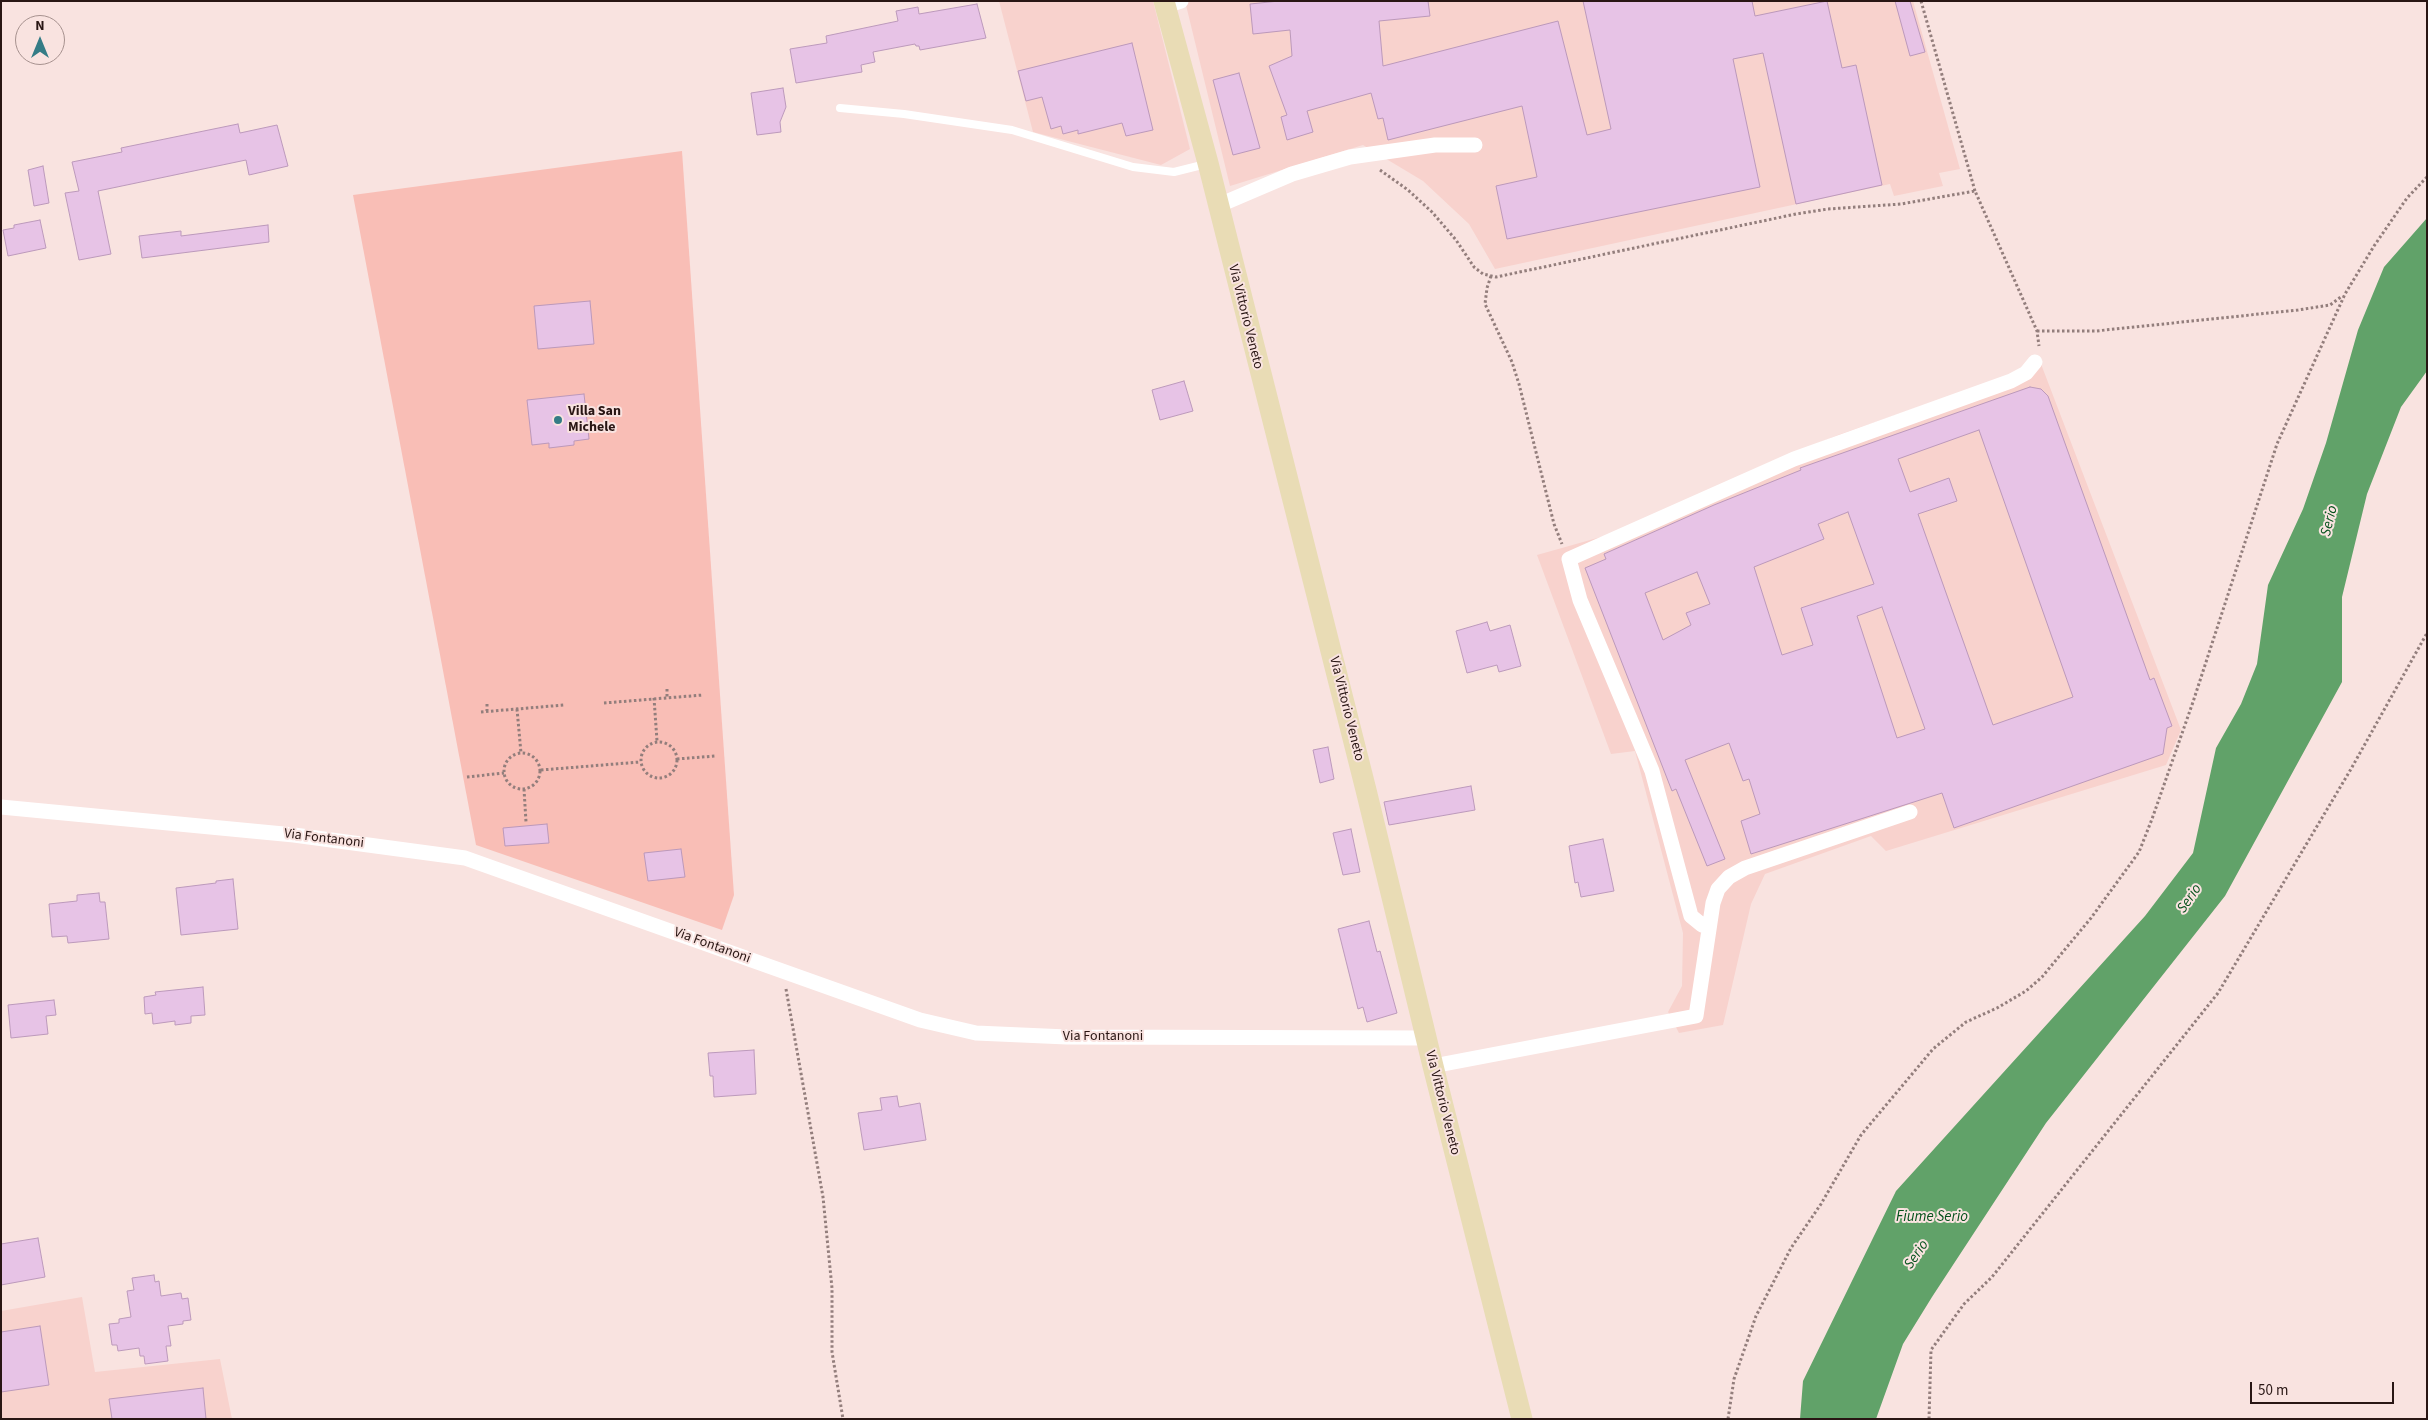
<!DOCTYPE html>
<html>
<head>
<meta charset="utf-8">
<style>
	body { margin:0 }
	#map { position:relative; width:2428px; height:1420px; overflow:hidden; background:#f9e3e0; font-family:"Source Sans 3",sans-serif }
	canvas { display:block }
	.frame { position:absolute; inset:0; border:2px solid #291614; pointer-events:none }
	.north { position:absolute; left:15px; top:15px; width:50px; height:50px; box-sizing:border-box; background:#f9e3e0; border:1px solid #a6918e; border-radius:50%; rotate:0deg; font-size:14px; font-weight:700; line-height:20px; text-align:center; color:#291614 }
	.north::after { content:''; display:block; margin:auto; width:18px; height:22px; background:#357c86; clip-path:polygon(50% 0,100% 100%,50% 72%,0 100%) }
	.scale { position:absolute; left:2250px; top:1382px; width:144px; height:22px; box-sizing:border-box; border:2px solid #291614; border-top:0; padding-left:6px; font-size:15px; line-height:18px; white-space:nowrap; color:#291614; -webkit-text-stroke:4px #f9e3e0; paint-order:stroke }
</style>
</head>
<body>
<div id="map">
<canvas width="2428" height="1420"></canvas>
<div class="frame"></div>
<div class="north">N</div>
<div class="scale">50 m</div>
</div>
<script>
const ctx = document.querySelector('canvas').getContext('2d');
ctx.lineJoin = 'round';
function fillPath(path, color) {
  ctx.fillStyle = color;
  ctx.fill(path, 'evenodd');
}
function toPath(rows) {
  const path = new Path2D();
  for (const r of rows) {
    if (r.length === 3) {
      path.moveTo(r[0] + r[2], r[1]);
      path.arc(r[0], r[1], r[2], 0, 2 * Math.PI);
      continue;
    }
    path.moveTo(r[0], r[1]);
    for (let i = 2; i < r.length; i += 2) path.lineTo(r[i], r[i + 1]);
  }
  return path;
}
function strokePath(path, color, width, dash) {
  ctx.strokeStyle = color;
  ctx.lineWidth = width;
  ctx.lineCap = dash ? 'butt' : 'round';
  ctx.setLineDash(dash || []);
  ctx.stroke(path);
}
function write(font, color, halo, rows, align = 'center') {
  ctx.font = font + ' "Source Sans 3",sans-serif';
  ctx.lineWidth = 4;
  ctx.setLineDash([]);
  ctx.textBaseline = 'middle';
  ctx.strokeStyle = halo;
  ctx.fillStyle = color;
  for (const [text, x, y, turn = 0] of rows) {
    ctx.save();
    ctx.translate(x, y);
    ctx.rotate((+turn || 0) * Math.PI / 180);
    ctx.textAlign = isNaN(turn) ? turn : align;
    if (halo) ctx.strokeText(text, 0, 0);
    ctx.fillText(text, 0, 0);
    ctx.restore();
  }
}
fillPath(toPath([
	[999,1,1153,1,1190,149,1161,165,1033,132],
	[1185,1,1913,1,1960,169,1939,173,1943,186,1894,196,1890,184,1495,269,1469,224,1423,181,1363,145,1230,186],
	[2041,364,2181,730,2166,765,1886,851,1871,836,1765,874,1751,904,1723,1025,1679,1033,1668,1012,1682,986,1683,933,1635,751,1611,754,1537,555,1615,533,1770,462,1838,435],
	[82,1297,95,1372,220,1359,232,1419,1,1419,1,1311]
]), '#f8d2cd');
fillPath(toPath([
	[682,151,734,895,722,930,476,845,353,195]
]), '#f9beb6');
fillPath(toPath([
	[2427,218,2427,371,2401,407,2367,494,2342,597,2342,682,2225,896,2046,1123,1932,1297,1903,1344,1876,1419,1800,1419,1803,1381,1896,1191,2145,916,2193,853,2216,748,2241,704,2257,664,2268,585,2303,509,2326,443,2358,330,2384,267]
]), '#61a269');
const building = toPath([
	[1279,1,1428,1,1430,16,1379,21,1383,66,1558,21,1587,135,1611,129,1583,1,1752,1,1755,16,1827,1,1842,68,1856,65,1882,185,1796,204,1763,53,1733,59,1760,187,1507,239,1496,186,1537,177,1522,106,1388,140,1383,118,1378,119,1371,93,1307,111,1313,132,1287,140,1281,117,1287,115,1269,66,1292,56,1290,30,1253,34,1250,4,1279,1],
	[1895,1,1910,1,1925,52,1910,56,1895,1],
	[977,4,986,38,920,50,919,46,916,46,915,44,873,52,875,62,861,65,862,72,796,83,790,49,827,43,826,36,898,21,896,11,918,7,919,14,977,4],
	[1132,43,1153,130,1126,136,1122,123,1078,134,1078,130,1063,134,1061,126,1051,129,1042,97,1026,101,1018,71,1132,43],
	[1239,73,1260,148,1233,155,1213,80,1239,73],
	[783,88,786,107,780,122,781,132,757,135,751,93,783,88],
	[238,124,240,133,277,125,288,166,249,175,246,160,98,191,111,254,79,260,65,193,79,191,72,162,122,152,121,148,238,124],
	[43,166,49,203,34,206,28,170,43,166],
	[40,220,46,248,8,256,3,230,14,228,14,225,40,220],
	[268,225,269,242,142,258,139,236,181,231,181,236,268,225],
	[590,301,594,344,538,349,534,306,590,301],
	[1184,381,1193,411,1160,420,1152,390,1184,381],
	[2030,387,2041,389,2048,396,2150,680,2154,678,2172,726,2167,728,2163,754,1954,828,1942,793,1751,854,1741,821,1760,814,1749,779,1743,781,1729,743,1685,760,1725,859,1707,866,1676,789,1672,791,1585,568,1606,559,1604,554,1714,505,1801,470,1800,468,2030,387],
	[1979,430,2073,697,1993,725,1918,514,1957,501,1949,478,1910,492,1898,459,1979,430],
	[1848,512,1874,584,1801,608,1813,645,1782,655,1754,567,1824,539,1818,524,1848,512],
	[1697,572,1710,604,1686,613,1691,625,1663,640,1645,593,1697,572],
	[1882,607,1925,729,1897,738,1857,616,1882,607],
	[584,394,589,439,574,441,574,445,549,448,549,443,532,445,527,400,584,394],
	[1487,622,1490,631,1510,625,1521,666,1499,672,1497,665,1467,673,1456,631,1487,622],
	[1328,747,1334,779,1320,783,1313,750,1328,747],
	[1471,786,1475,810,1389,825,1384,802,1471,786],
	[547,824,549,843,505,846,503,828,547,824],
	[1351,829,1360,872,1343,875,1333,833,1351,829],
	[1603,839,1614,891,1581,897,1578,882,1575,883,1569,846,1603,839],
	[681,849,685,877,648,881,644,853,681,849],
	[233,879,238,929,181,935,176,888,216,883,216,881,233,879],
	[99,893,100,902,105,902,109,939,68,943,67,936,52,937,49,904,77,901,77,895,99,893],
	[1369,921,1377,952,1380,951,1397,1013,1367,1022,1363,1007,1358,1009,1338,929,1369,921],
	[203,987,205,1015,191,1016,191,1023,175,1025,175,1021,153,1024,152,1013,145,1014,144,997,156,995,155,992,203,987],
	[54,1000,56,1015,46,1016,48,1034,11,1038,8,1005,54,1000],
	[754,1050,756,1094,714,1097,713,1076,710,1076,708,1053,754,1050],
	[897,1096,899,1107,920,1103,926,1140,864,1150,858,1113,882,1110,880,1098,897,1096],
	[38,1238,45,1277,1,1285,1,1244,38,1238],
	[154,1275,155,1282,159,1281,161,1296,181,1293,182,1299,188,1298,191,1320,183,1321,183,1324,168,1326,171,1346,166,1346,168,1361,145,1364,144,1356,140,1356,139,1348,118,1351,117,1345,112,1345,109,1324,119,1323,119,1319,131,1317,127,1291,134,1290,132,1278,154,1275],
	[40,1326,49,1385,1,1392,1,1332,40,1326],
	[203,1388,206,1419,112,1419,109,1399,203,1388]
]);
fillPath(building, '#e7c3e6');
strokePath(building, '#bc99bb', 1);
strokePath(toPath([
	[1921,1,1975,191],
	[1380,170,1408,190,1432,212,1456,240,1474,267,1483,274,1496,277,1796,214,1828,209,1901,204,1975,191,2037,331,2039,346],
	[1491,276,1487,288,1485,304,1512,362,1519,384,1554,524,1562,544],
	[2037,331,2096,331,2298,310,2330,305,2342,296],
	[667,689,667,697],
	[654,698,657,741],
	[604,703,703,695],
	[487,704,487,711],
	[517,709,521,753],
	[481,712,564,705],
	[659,760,18],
	[522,771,18],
	[677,759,715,756],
	[541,770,640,762],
	[467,777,504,773],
	[524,789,526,822],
	[786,989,823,1197,832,1288,832,1352,843,1419],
	[1728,1419,1734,1379,1756,1316,1791,1248,1821,1204,1861,1135,1933,1049,1966,1022,1997,1008,2026,991,2042,977,2091,918,2139,852,2152,819,2193,702,2277,444,2345,294,2374,246,2407,198,2427,177],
	[1929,1419,1931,1350,1964,1304,1992,1277,2218,993,2351,769,2427,633]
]), '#937e7c', 3, [2.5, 2.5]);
strokePath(toPath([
	[840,108,904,114,1012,130,1133,167,1174,172,1206,164]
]), '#fff', 8);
strokePath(toPath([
	[1165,6,1181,1],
	[1217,206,1292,174,1350,157,1435,145,1475,145],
	[1,807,294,835,465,858,920,1020,976,1033,1067,1037,1426,1038],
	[1709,927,1702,925,1691,916,1652,771,1580,600,1569,559,1794,459,2011,381,2026,373,2035,362],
	[1433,1066,1696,1016,1713,903,1718,889,1729,877,1745,868,1910,812]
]), '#fff', 15);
strokePath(toPath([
	[1164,1,1208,163,1366,790,1433,1066,1522,1419]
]), '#e9dcb5', 21);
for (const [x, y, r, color] of [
	[558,420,5,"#357c86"]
]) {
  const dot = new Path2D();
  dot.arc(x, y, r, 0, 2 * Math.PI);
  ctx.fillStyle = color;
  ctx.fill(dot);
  strokePath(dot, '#f9e3e0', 2);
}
write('14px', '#291614', '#f9e3e0', [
	["Via Vittorio Veneto",1245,317,76],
	["Via Vittorio Veneto",1346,709,76],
	["Via Fontanoni",324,839,7],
	["Via Fontanoni",712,946,20],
	["Via Fontanoni",1103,1037],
	["Via Vittorio Veneto",1442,1103,76]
]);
write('bold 14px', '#291614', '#f9e3e0', [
	["Villa San",568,412],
	["Michele",568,428]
], 'left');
write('italic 15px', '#04511b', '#f9e3e0', [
	["Serio",2330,521,-76],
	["Serio",2190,899,-56],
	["Fiume Serio",1932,1218],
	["Serio",1917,1255,-56]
]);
</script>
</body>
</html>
